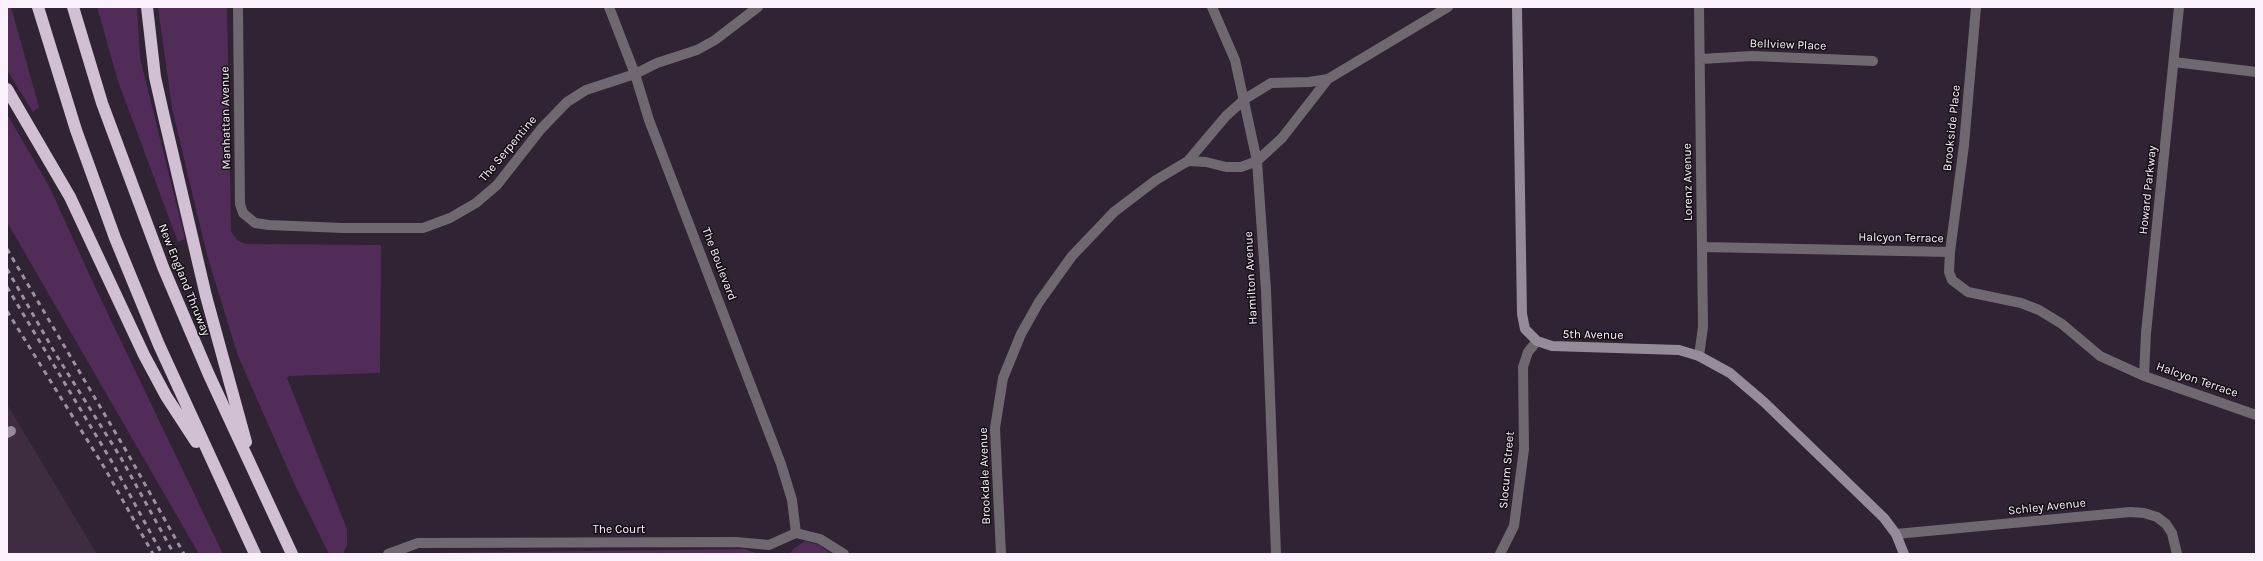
<!DOCTYPE html>
<html>
<head>
<meta charset="utf-8">
<style>
	body { margin:0 }
	#map { position:relative; width:2263px; height:561px; overflow:hidden; background:#302333; font-family:Karla,sans-serif }
	canvas { display:block }
	.frame { position:absolute; inset:0; border:8px solid #faf1fc; pointer-events:none }
</style>
</head>
<body>
<div id="map">
<canvas width="2263" height="561"></canvas>
<div class="frame"></div>
</div>
<script>
const ctx = document.querySelector('canvas').getContext('2d');
ctx.lineJoin = 'round';
function fillPath(path, color) {
  ctx.fillStyle = color;
  ctx.fill(path, 'evenodd');
}
function toPath(rows) {
  const path = new Path2D();
  for (const r of rows) {
    path.moveTo(r[0], r[1]);
    for (let i = 2; i < r.length; i += 2) path.lineTo(r[i], r[i + 1]);
  }
  return path;
}
function strokePath(path, color, width, dash) {
  ctx.strokeStyle = color;
  ctx.lineWidth = width;
  ctx.lineCap = dash ? 'butt' : 'round';
  ctx.setLineDash(dash || []);
  ctx.stroke(path);
}
function write(font, color, halo, rows, align = 'center') {
  ctx.font = font + ' Karla,sans-serif';
  ctx.lineWidth = 3;
  ctx.setLineDash([]);
  ctx.textBaseline = 'middle';
  ctx.strokeStyle = halo;
  ctx.fillStyle = color;
  for (const [text, x, y, turn = 0] of rows) {
    ctx.save();
    ctx.translate(x, y);
    ctx.rotate((+turn || 0) * Math.PI / 180);
    ctx.textAlign = isNaN(turn) ? turn : align;
    if (halo) ctx.strokeText(text, 0, 0);
    ctx.fillText(text, 0, 0);
    ctx.restore();
  }
}
fillPath(toPath([
	[7,404,97,554,7,554]
]), '#3e2c41');
fillPath(toPath([
	[7,7,11,7,39,107,33,112,7,70],
	[97,7,137,7,140,58,185,239,178,242,118,81],
	[158,7,227,7,231,231,237,240,246,244,381,245,380,373,289,376,287,378,347,529,347,545,343,554,329,554,294,483,238,356,207,255,172,108],
	[7,114,49,186,96,289,223,554,199,554,7,222],
	[805,541,819,545,831,554,790,554,793,549],
	[745,549,758,554,425,554,430,553]
]), '#522c59');
strokePath(toPath([
	[238,7,240,204,243,213,255,223,269,225,343,228,423,228,450,218,476,203,497,185,541,129,567,102,586,90,635,74,657,63,697,50,715,40,758,7],
	[609,7,635,74,649,120,781,464,792,500,796,533],
	[1212,7,1235,60,1257,161,1266,290,1276,554],
	[1976,7,1964,145,1950,252,1949,272,1952,280,1968,292,2021,303,2039,310,2062,324,2100,356,2144,376,2256,415],
	[1701,59,1752,56,1873,61],
	[2174,62,2256,72],
	[1188,161,1206,162,1226,167,1241,167,1257,161,1282,138,1328,79],
	[1703,247,1950,252],
	[1699,356,1703,327,1699,7],
	[2144,376,2146,333,2179,7],
	[1896,534,2130,512,2144,513,2157,517,2166,524,2172,533,2177,554],
	[388,554,418,543,736,542,769,545,796,533,820,539,844,554],
	[1001,554,995,428,1003,378,1021,334,1039,302,1072,256,1114,212,1156,180,1188,161,1226,116,1245,99,1271,83,1309,82,1328,79,1448,7],
	[1500,554,1514,526,1524,449,1523,367,1528,352,1537,341]
]), '#6f6870', 10);
strokePath(toPath([
	[1517,7,1522,314,1525,329,1537,341,1552,346,1679,350,1699,356,1730,373,1764,402,1884,518,1896,534,1904,554],
	[7,433,11,431]
]), '#968b98', 10);
strokePath(toPath([
	[38,7,76,130,115,238,159,345,255,554],
	[73,7,102,103,163,267,209,375,292,554],
	[147,7,155,77,164,117,206,296,246,442],
	[7,89,70,197,144,355,166,396,196,442]
]), '#d1bfd4', 12);
strokePath(toPath([
	[7,249,128,454,184,554],
	[7,269,55,353,121,458,174,554],
	[7,287,112,462,162,554],
	[7,311,104,467,153,554]
]), '#9c929f', 3, [5, 5]);
write('12px', '#faf1fc', '#150f16', [
	["Bellview Place",1788,45,2],
	["Manhattan Avenue",226,118,-91],
	["Brookside Place",1952,128,-84],
	["The Serpentine",508,149,-50],
	["Lorenz Avenue",1688,182,-91],
	["Howard Parkway",2148,190,-84],
	["Halcyon Terrace",1901,238,1],
	["The Boulevard",719,264,69],
	["Hamilton Avenue",1251,278,-93],
	["New England Thruway",184,280,68],
	["5th Avenue",1593,335,1],
	["Halcyon Terrace",2197,380,19],
	["Slocum Street",1507,470,-85],
	["Brookdale Avenue",985,476,-92],
	["Schley Avenue",2047,507,-6],
	["The Court",619,530]
]);
</script>
</body>
</html>
